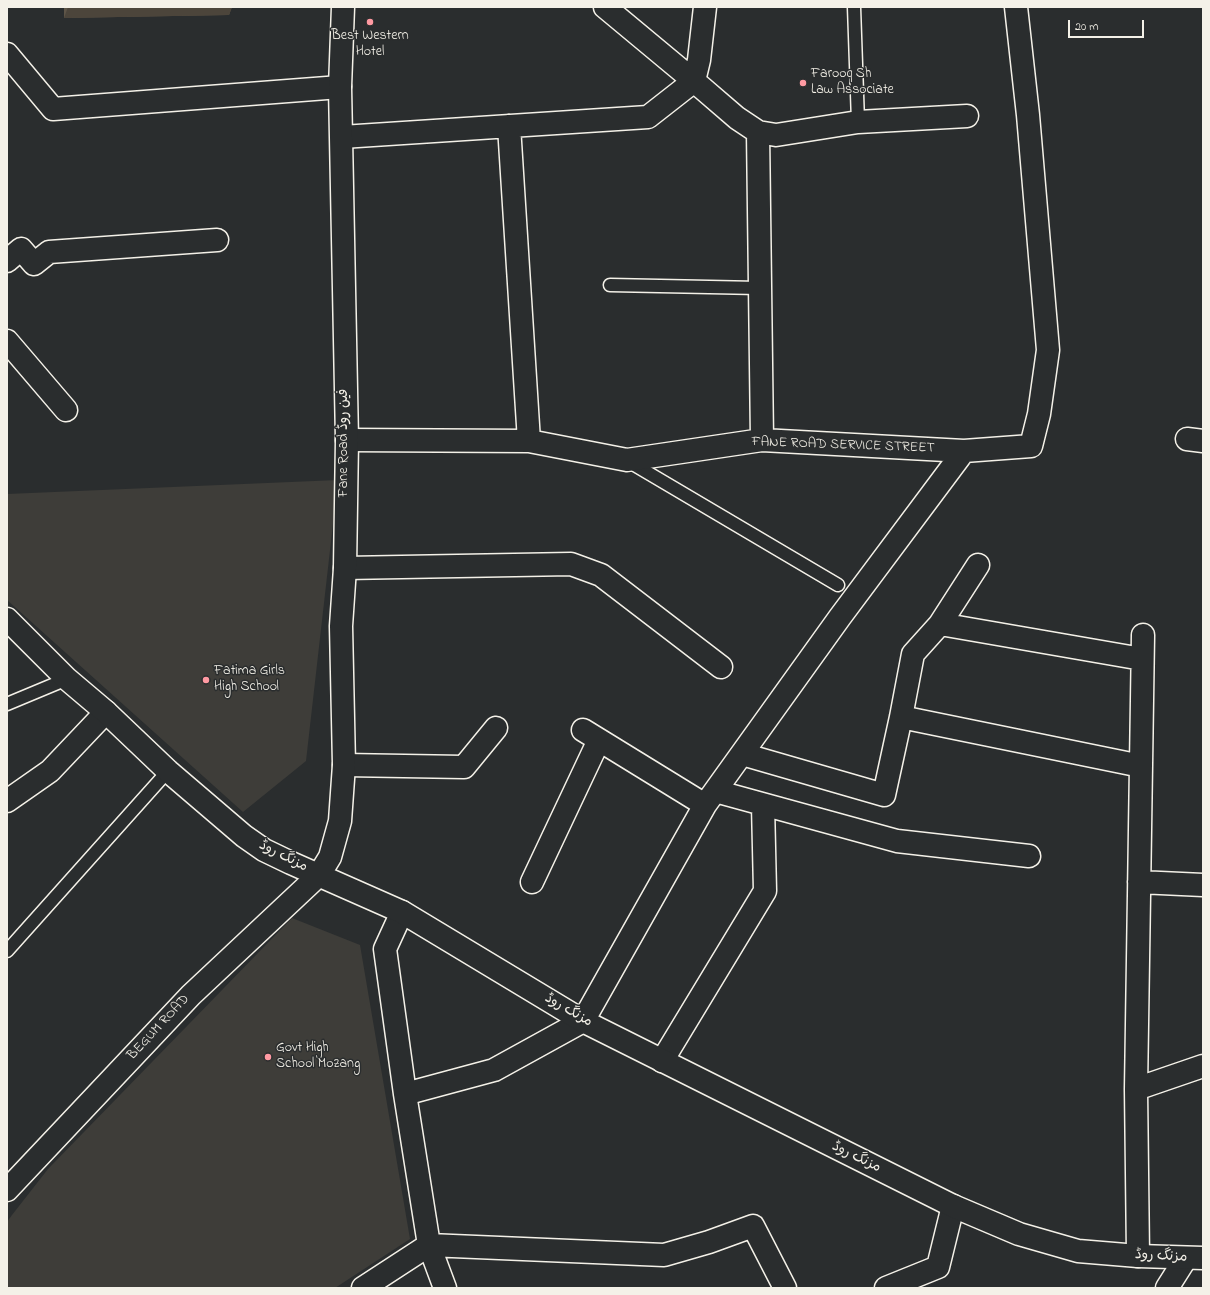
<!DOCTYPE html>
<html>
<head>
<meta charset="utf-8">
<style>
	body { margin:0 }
	#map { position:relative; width:1210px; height:1295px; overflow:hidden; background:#2a2d2e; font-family:"Indie Flower",sans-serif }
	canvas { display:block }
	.frame { position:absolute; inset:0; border:8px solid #f4f1e8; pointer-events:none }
	.scale { position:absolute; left:1068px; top:20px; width:76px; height:18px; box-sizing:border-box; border:2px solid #f4f1e8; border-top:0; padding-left:5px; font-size:12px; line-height:14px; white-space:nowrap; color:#f4f1e8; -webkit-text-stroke:3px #2a2d2e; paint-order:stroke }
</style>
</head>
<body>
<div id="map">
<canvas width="1210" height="1295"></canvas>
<div class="frame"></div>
<div class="scale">20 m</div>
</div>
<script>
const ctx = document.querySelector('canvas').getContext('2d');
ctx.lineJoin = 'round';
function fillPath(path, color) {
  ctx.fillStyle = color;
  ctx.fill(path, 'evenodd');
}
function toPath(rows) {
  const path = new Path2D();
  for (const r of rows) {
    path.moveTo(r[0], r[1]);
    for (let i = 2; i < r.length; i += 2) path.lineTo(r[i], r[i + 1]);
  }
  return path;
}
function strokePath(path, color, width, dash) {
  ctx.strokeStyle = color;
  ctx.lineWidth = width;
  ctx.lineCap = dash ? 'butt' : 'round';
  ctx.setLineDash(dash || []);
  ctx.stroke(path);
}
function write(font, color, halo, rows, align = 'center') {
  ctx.font = font + ' "Indie Flower","Playpen Sans Arabic",sans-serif';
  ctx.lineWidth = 3;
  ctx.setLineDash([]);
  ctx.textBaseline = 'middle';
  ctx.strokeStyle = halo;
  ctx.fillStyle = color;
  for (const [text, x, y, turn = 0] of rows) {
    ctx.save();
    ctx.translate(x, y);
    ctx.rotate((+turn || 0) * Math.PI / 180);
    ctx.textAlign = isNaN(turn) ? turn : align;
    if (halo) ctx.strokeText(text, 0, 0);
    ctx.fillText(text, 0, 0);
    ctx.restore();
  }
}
fillPath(toPath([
	[338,480,306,761,243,812,7,600,7,494],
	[292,918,360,945,410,1239,335,1288,7,1288,7,1222,12,1215,48,1169]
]), '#3e3d39');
const lane = toPath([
	[854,7,858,122],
	[610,285,759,288],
	[628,461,838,585],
	[7,704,67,679],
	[7,951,168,771]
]);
const street = toPath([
	[605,7,694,81,737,118,758,132,776,135,858,122,967,116],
	[7,54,53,109,340,87],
	[509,126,529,441],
	[758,132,762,440],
	[342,137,648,117,694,81,699,60,705,7],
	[7,261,21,249,34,264,49,252,217,240],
	[7,341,66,410],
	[1187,439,1203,441],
	[347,440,529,441,627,460,762,440,964,451,1031,446,1039,414,1048,350,1028,115,1016,7],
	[345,568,571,564,601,575,721,667],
	[940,624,1142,659],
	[901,717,1141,766],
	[583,730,705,805],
	[742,754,884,795,901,717,913,654,940,624,978,565],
	[344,765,464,767,496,728],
	[715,791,897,841,1029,856],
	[7,801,50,771,106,712],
	[532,882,599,740],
	[1139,882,1203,885],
	[402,912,385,949,405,1094,429,1245,445,1288],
	[662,1061,765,891,763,805],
	[1136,1089,1203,1066],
	[405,1094,494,1070,583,1021,705,805,840,617,964,451],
	[429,1245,664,1255,709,1242,753,1226,785,1288],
	[1138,1256,1136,1089,1143,635],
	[363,1288,429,1245],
	[886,1288,938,1267,953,1206],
	[1167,1288,1186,1258]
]);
const secondary = toPath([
	[7,619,67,679,106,712,168,771,244,836,264,850,291,863,402,912,583,1021,953,1206,1019,1234,1078,1251,1138,1256,1203,1258],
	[7,1190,191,995,319,875,330,857,340,821,344,765,341,626,345,568,347,440,340,87,343,7]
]);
strokePath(lane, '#f4f1e8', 15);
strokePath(street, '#f4f1e8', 25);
strokePath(secondary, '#f4f1e8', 25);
strokePath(lane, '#2a2d2e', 12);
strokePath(street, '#2a2d2e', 22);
strokePath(secondary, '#2a2d2e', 22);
fillPath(toPath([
	[64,7,232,7,229,15,64,18]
]), '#5e5548');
fillPath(toPath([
	[68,7,232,7,229,15,64,18]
]), '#4c453b');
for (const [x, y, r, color] of [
	[370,22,4,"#ff9aa2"],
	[803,83,4,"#ff9aa2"],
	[206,680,4,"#ff9aa2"],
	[268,1057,4,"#ff9aa2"]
]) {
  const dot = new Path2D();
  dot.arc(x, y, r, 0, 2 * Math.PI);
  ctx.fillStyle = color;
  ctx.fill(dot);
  strokePath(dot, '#2a2d2e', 1.5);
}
write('14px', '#f4f1e8', '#2a2d2e', [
	["Best Western",370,37,"center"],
	["Hotel",370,53,"center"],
	["Farooq Sh",811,75],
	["Law Associate",811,91],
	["Fatima Girls",214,672],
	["High School",214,688],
	["Govt High",276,1049],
	["School Mozang",276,1065]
], 'left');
write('14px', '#f4f1e8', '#2a2d2e', [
	["Fane Road فین روڈ",345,443,-90],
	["FANE ROAD SERVICE STREET",843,446,2],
	["مزنگ روڈ",283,857,27],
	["مزنگ روڈ",568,1011,30],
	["BEGUM ROAD",159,1028,-47],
	["مزنگ روڈ",856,1158,26],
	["مزنگ روڈ",1161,1257,3]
]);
</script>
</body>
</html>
